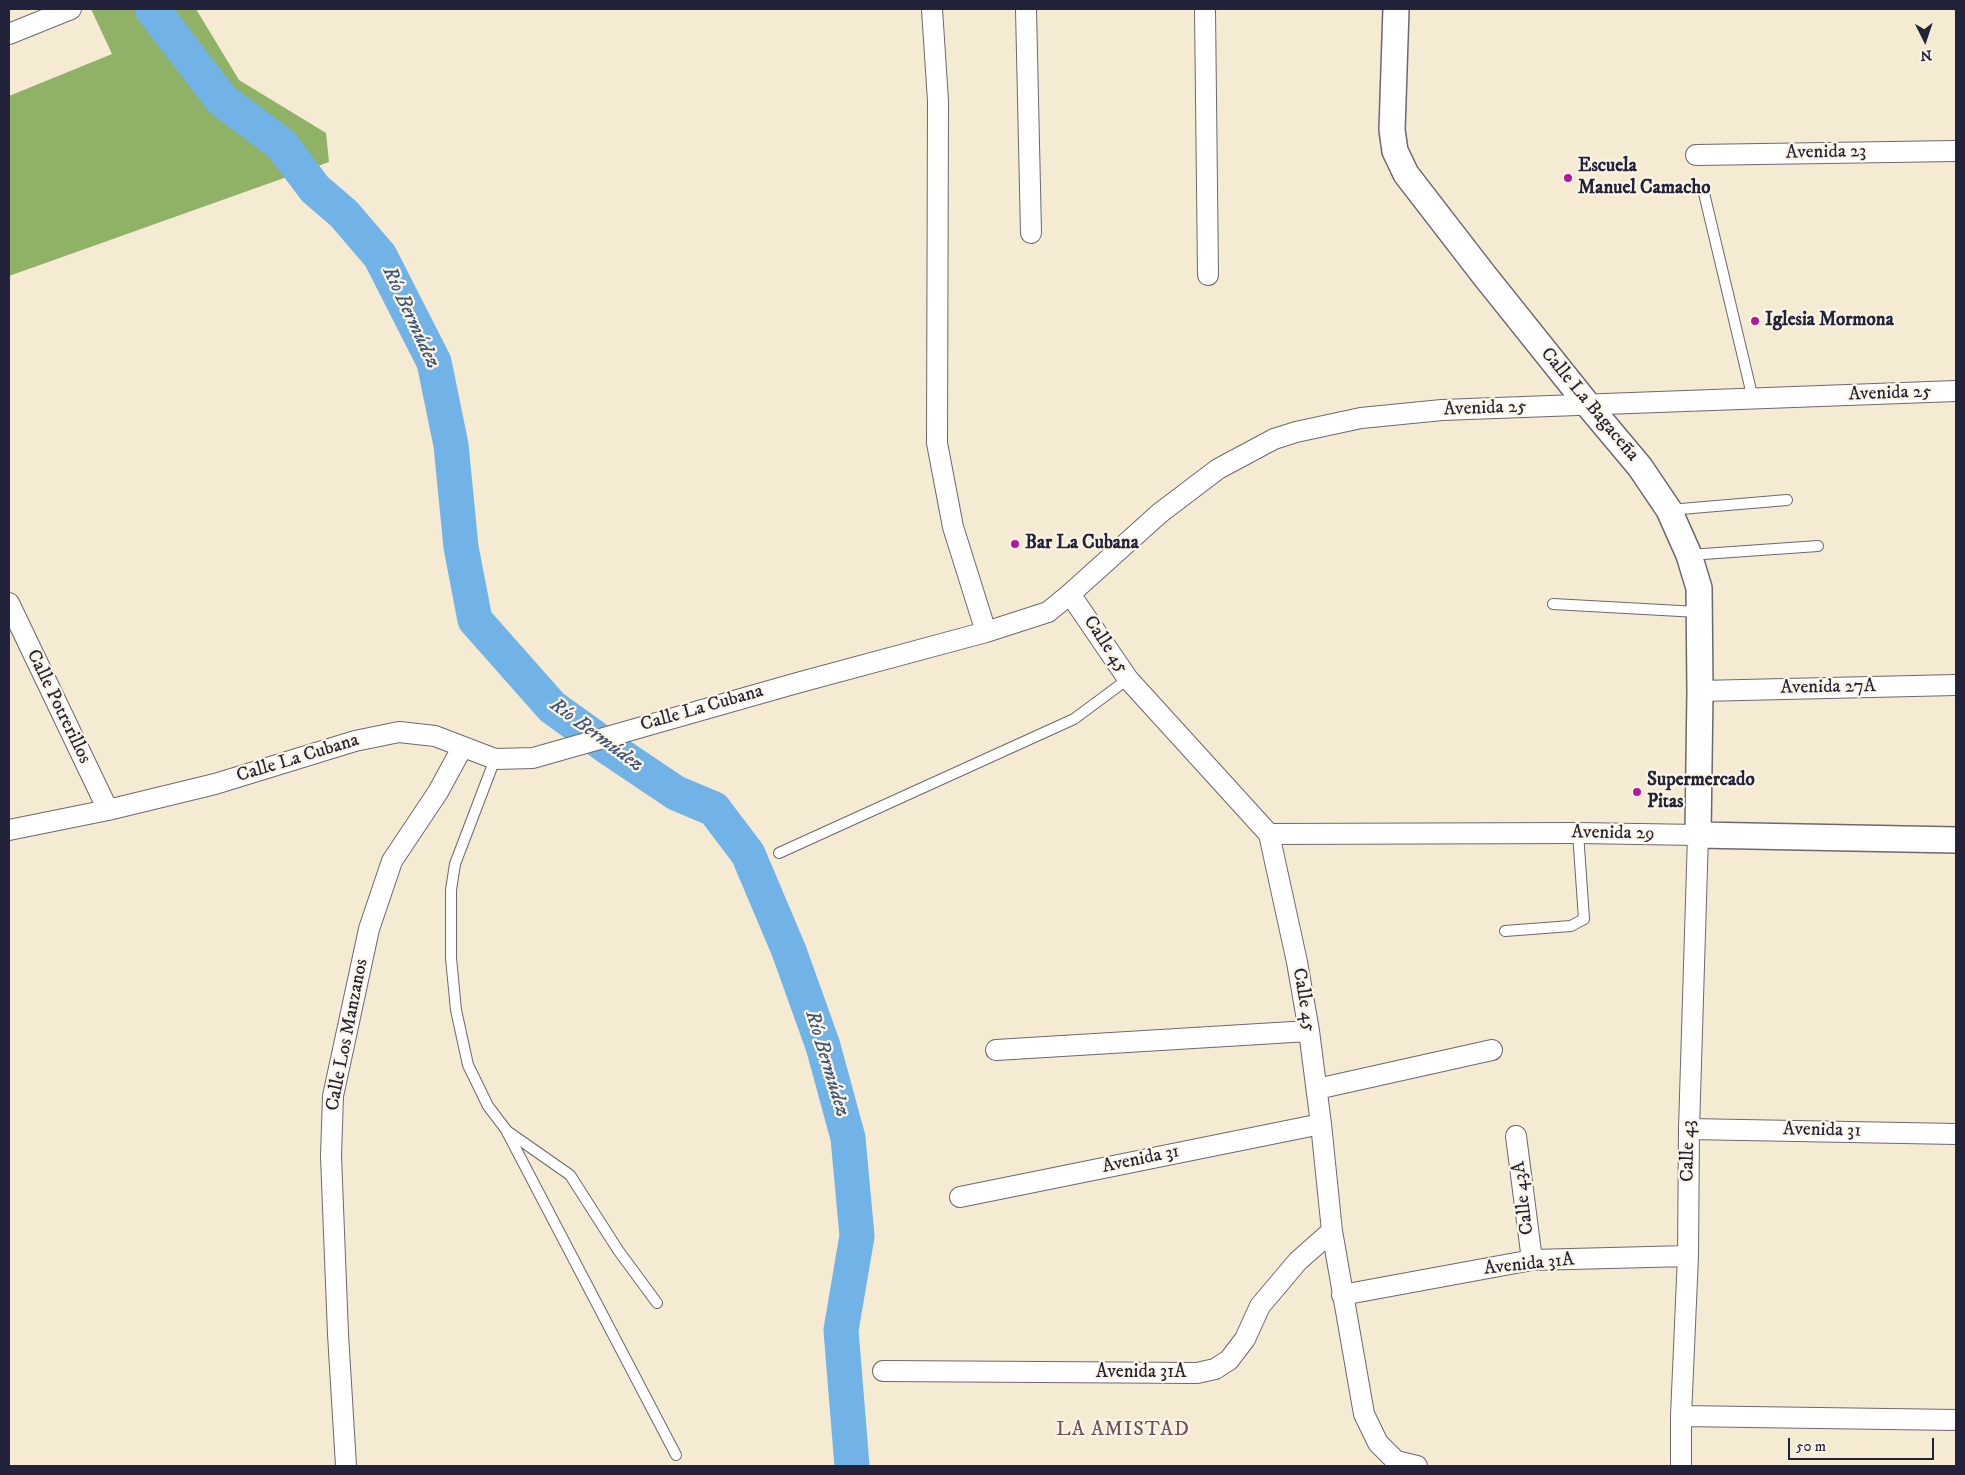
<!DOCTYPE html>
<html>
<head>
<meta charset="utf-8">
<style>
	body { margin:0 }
	#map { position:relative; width:1965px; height:1475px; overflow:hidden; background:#f5ebd3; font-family:"IM FELL DW Pica",serif }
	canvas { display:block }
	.frame { position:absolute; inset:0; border:10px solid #22223b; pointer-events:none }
	.north { position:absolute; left:1900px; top:15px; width:50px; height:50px; -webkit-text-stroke:4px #fcf5e5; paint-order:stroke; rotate:176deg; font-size:14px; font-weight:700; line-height:20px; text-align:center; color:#22223b }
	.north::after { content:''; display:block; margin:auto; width:18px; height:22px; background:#22223b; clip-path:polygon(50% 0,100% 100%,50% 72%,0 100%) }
	.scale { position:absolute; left:1788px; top:1438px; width:146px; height:22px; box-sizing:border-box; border:2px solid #22223b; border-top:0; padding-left:6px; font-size:15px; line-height:18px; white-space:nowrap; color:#22223b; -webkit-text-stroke:4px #fcf5e5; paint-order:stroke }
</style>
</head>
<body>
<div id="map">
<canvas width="1965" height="1475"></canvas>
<div class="frame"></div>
<div class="north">N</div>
<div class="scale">50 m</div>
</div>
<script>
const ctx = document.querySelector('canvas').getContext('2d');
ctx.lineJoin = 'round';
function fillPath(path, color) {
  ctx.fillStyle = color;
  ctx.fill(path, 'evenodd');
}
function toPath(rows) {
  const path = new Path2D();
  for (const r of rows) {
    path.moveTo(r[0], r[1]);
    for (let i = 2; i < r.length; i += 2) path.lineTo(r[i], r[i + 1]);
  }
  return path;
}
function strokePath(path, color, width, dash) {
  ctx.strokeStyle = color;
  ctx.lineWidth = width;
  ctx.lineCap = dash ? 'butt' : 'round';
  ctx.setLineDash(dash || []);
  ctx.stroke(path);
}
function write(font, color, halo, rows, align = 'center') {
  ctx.font = font + ' "IM FELL DW Pica",serif';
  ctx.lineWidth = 4.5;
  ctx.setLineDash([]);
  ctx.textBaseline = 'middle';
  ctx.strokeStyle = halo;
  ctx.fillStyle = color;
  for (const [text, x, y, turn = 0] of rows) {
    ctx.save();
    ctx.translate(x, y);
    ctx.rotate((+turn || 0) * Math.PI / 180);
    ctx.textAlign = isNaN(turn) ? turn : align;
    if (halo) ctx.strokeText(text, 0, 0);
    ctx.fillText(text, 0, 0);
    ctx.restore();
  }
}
fillPath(toPath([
	[91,9,196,9,239,80,326,133,329,162,9,276,9,96,112,54]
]), '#90b267');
strokePath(toPath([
	[152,9,222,100,281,144,315,189,344,214,380,256,434,362,451,445,461,547,475,620,552,707,609,748,676,793,714,809,748,854,789,951,823,1046,848,1138,857,1236,841,1330,852,1466]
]), '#71b3e6', 35);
const service = toPath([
	[1703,189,1753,399],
	[1669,510,1787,500],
	[1689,555,1818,546],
	[1553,604,1698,612],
	[495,759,455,864,451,890,451,958,456,1010,468,1065,488,1106,507,1131,570,1175,618,1250,657,1303],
	[779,853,1074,719,1128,679],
	[1505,931,1571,926,1584,919,1578,833],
	[507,1132,676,1455]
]);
const minor = toPath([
	[932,9,938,101,937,443,953,527,986,632],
	[1026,9,1031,233],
	[1205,9,1208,275],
	[9,34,71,9],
	[1696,155,1956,151],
	[1070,594,1128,679,1269,834,1297,962,1309,1031,1321,1124,1332,1231,1364,1414,1378,1443,1396,1461,1395,1466],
	[9,603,108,810],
	[1700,691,1956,685],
	[9,830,108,810,215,784,355,741,399,732,435,736,495,759,533,758,797,683,986,632,1048,612,1070,594,1160,513,1218,469,1274,439,1296,432,1361,418,1442,410,1956,391],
	[1269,834,1578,833,1698,835,1689,1129,1688,1256,1681,1416,1681,1466],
	[996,1050,1309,1031],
	[1317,1089,1492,1050],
	[1689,1129,1956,1134],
	[1516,1136,1532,1260],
	[960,1197,1321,1124],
	[1342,1295,1532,1260,1688,1256],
	[883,1371,1197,1373,1215,1369,1229,1360,1245,1339,1260,1306,1298,1261,1332,1231],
	[1681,1416,1956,1420],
	[1396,1461,1417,1466],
	[346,1466,338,1334,331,1156,333,1096,369,929,392,861,438,792,462,748]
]);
const tertiary = toPath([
	[1396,9,1392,130,1395,151,1406,174,1484,275,1588,405,1640,467,1669,510,1689,555,1699,588,1700,691,1698,835,1956,840]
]);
strokePath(service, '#6c6870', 12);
strokePath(minor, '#6c6870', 22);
strokePath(tertiary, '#6c6870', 28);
strokePath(service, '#fff', 10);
strokePath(minor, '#fff', 20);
strokePath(tertiary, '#fff', 25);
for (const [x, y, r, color] of [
	[1568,178,5,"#b5179e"],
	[1755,321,5,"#b5179e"],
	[1015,544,5,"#b5179e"],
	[1637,792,5,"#b5179e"]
]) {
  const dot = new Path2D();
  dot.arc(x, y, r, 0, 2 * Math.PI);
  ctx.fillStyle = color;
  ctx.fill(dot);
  strokePath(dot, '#fcf5e5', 2);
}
write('19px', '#22223b', '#fcf5e5', [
	["Avenida 23",1826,153,-1],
	["Avenida 25",1890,394,-2],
	["Calle La Bagaceña",1589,405,50],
	["Avenida 25",1485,409,-2],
	["Calle 45",1105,645,56],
	["Avenida 27A",1828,688,-1],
	["Calle Potrerillos",58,707,64],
	["Calle La Cubana",702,709,-16],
	["Calle La Cubana",298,759,-17],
	["Avenida 29",1613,834,1],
	["Calle 45",1303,1000,80],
	["Calle Los Manzanos",348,1035,-79],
	["Avenida 31",1822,1131,1],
	["Calle 43",1689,1151,-89],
	["Avenida 31",1141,1160,-12],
	["Calle 43A",1524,1198,-97],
	["Avenida 31A",1529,1265,-6],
	["Avenida 31A",1141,1373]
]);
write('bold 19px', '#22223b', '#fcf5e5', [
	["Escuela",1578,167],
	["Manuel Camacho",1578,189],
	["Iglesia Mormona",1765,321],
	["Bar La Cubana",1025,544],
	["Supermercado",1647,781],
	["Pitas",1647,803]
], 'left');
write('italic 20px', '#3e5577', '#fcf5e5', [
	["Río Bermúdez",410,318,65],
	["Río Bermúdez",596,736,36],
	["Río Bermúdez",826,1064,73]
]);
ctx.letterSpacing = '1px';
write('20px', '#6b505b', '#fcf5e5', [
	["LA AMISTAD",1123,1431]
]);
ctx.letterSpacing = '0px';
</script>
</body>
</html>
